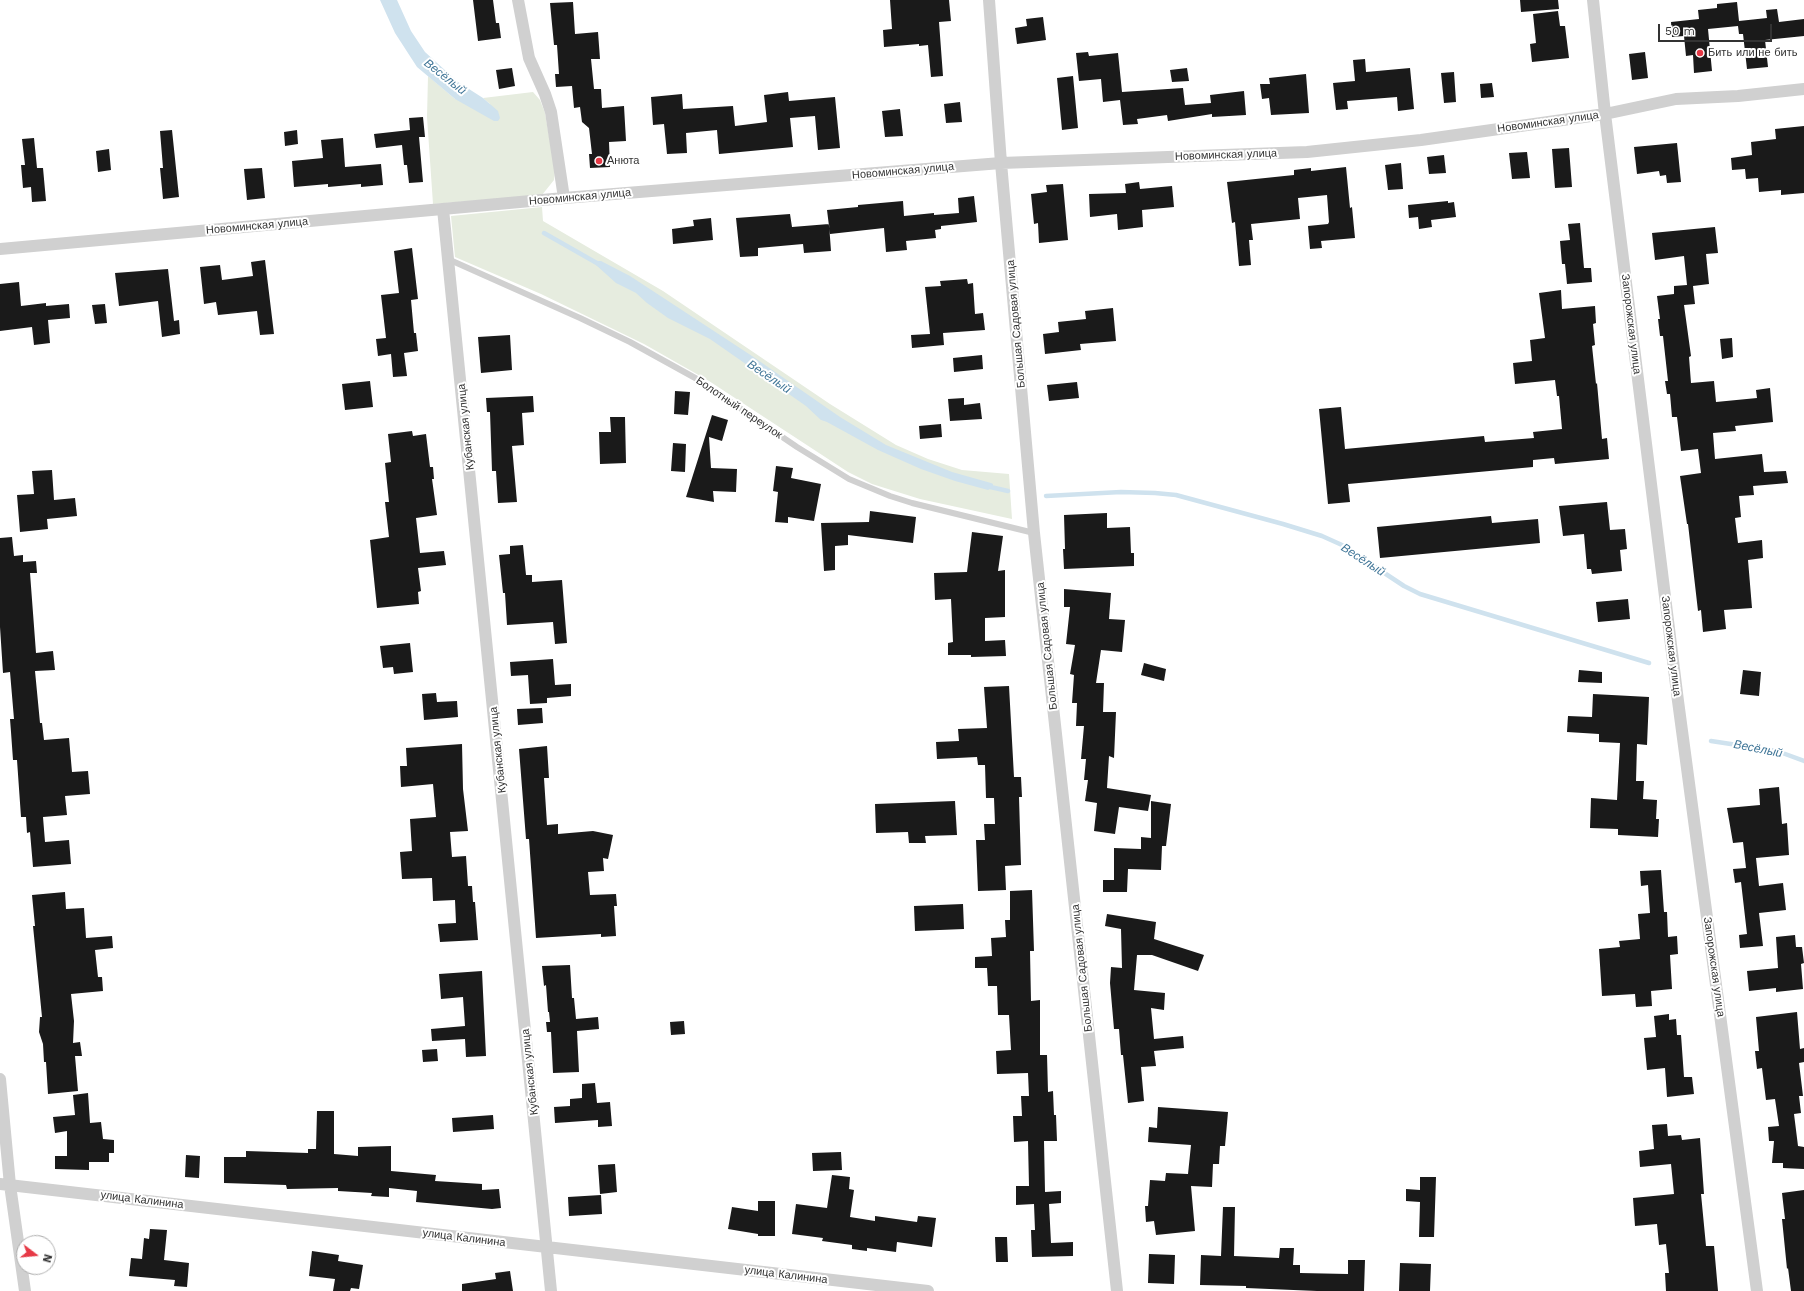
<!DOCTYPE html>
<html>
<head>
<meta charset="utf-8">
<style>
	body { margin:0 }
	#map { position:relative; width:1804px; height:1291px; overflow:hidden; background:#fff; font-family:"Work Sans",sans-serif }
	canvas { display:block }
	.north { position:absolute; left:16px; top:1235px; width:40px; height:40px; box-sizing:border-box; background:#fff; border:1px solid #adadad; border-radius:50%; rotate:106deg; font-size:11px; font-weight:700; line-height:16px; text-align:center; color:#333 }
	.north::after { content:''; display:block; margin:auto; width:14px; height:18px; background:#e63946; clip-path:polygon(50% 0,100% 100%,50% 72%,0 100%) }
	.scale { position:absolute; left:1658px; top:24px; width:114px; height:18px; box-sizing:border-box; border:2px solid #333; border-top:0; padding-left:5px; font-size:12px; line-height:14px; white-space:nowrap; color:#333; -webkit-text-stroke:3px #fff; paint-order:stroke }
</style>
</head>
<body>
<div id="map">
<canvas width="1804" height="1291"></canvas>
<div class="north">N</div>
<div class="scale">50 m</div>
</div>
<script>
const ctx = document.querySelector('canvas').getContext('2d');
ctx.lineJoin = 'round';
function fillPath(path, color) {
  ctx.fillStyle = color;
  ctx.fill(path, 'evenodd');
}
function toPath(rows) {
  const path = new Path2D();
  for (const r of rows) {
    path.moveTo(r[0], r[1]);
    for (let i = 2; i < r.length; i += 2) path.lineTo(r[i], r[i + 1]);
  }
  return path;
}
function strokePath(path, color, width, dash) {
  ctx.strokeStyle = color;
  ctx.lineWidth = width;
  ctx.lineCap = dash ? 'butt' : 'round';
  ctx.setLineDash(dash || []);
  ctx.stroke(path);
}
function write(font, color, halo, rows, align = 'center') {
  ctx.font = font + ' "Work Sans",sans-serif';
  ctx.lineWidth = 4;
  ctx.setLineDash([]);
  ctx.textBaseline = 'middle';
  ctx.strokeStyle = halo;
  ctx.fillStyle = color;
  for (const [text, x, y, turn = 0] of rows) {
    ctx.save();
    ctx.translate(x, y);
    ctx.rotate((+turn || 0) * Math.PI / 180);
    ctx.textAlign = isNaN(turn) ? turn : align;
    if (halo) ctx.strokeText(text, 0, 0);
    ctx.fillText(text, 0, 0);
    ctx.restore();
  }
}
fillPath(toPath([
	[428,76,455,99,490,104,483,98,533,92,540,100,545,113,555,171,554,180,542,195,433,204,427,117],
	[542,207,543,221,663,291,830,404,896,445,928,459,962,470,1009,474,1012,519,920,499,872,484,848,472,709,381,644,344,541,294,455,257,451,216]
]), '#e6ecdf');
fillPath(toPath([
	[380,0,397,0,411,31,425,52,458,82,483,98,498,111,500,118,498,121,494,121,455,99,417,67,395,33],
	[598,261,601,261,630,276,752,356,840,417,886,445,952,472,991,483,993,484,993,487,988,490,955,481,921,469,878,450,827,422,821,420,806,406,710,339,668,318,647,303,636,293,616,283,596,265]
]), '#cfe2ee');
strokePath(toPath([
	[544,233,602,266],
	[986,486,1008,491],
	[1046,496,1121,492,1155,493,1176,495,1283,524,1322,536,1342,545,1404,586,1420,594,1649,663],
	[1711,741,1777,751,1804,761]
]), '#cfe2ee', 4.5);
fillPath(toPath([
	[473,0,493,0,496,23,499,23,501,38,478,41],
	[890,0,949,0,951,21,939,22,943,76,931,77,928,45,919,46,919,44,884,47,883,30,892,29],
	[1520,0,1558,0,1559,9,1521,12],
	[573,2,575,34,598,32,600,59,591,59,594,89,601,89,602,108,624,106,626,141,609,142,610,167,590,168,589,154,592,154,589,128,582,122,580,107,574,108,572,86,556,87,555,74,559,74,557,45,554,45,550,3],
	[1737,2,1739,21,1767,18,1766,10,1777,9,1779,22,1804,19,1804,36,1765,40,1768,67,1747,69,1743,34,1739,34,1738,26,1708,29,1712,71,1694,73,1693,55,1686,56,1684,36,1672,37,1671,22,1699,19,1698,10,1717,8,1717,4],
	[1558,11,1560,26,1565,26,1569,58,1532,62,1530,44,1536,43,1533,14],
	[1043,17,1046,40,1017,44,1015,28,1027,26,1026,19],
	[1088,52,1089,56,1118,53,1122,92,1183,88,1185,105,1211,103,1210,95,1244,91,1246,115,1212,117,1212,114,1168,121,1167,115,1137,119,1138,124,1123,125,1120,100,1103,102,1101,79,1079,81,1076,53],
	[1645,52,1648,78,1632,80,1629,54],
	[1365,59,1366,72,1410,68,1414,109,1398,111,1397,97,1347,101,1348,109,1336,110,1333,83,1355,81,1353,60],
	[512,68,515,86,499,89,496,70],
	[1187,68,1189,81,1172,82,1170,70],
	[1454,72,1456,102,1444,103,1441,73],
	[1306,74,1309,113,1271,115,1269,98,1262,99,1260,84,1270,84,1269,78],
	[1073,76,1078,128,1062,130,1057,78],
	[1492,83,1494,97,1481,98,1480,84],
	[788,92,789,101,835,97,840,148,818,150,815,116,790,118,793,147,719,154,717,130,686,133,687,153,667,154,664,124,653,125,651,97,682,94,683,109,733,106,735,126,767,122,764,95],
	[960,102,962,122,946,123,944,104],
	[900,109,903,136,885,137,882,111],
	[423,117,425,137,419,137,423,182,409,183,407,165,404,165,402,145,376,148,374,134,410,130,409,118],
	[1804,126,1804,193,1781,195,1781,190,1759,192,1758,178,1746,179,1745,169,1732,170,1731,158,1752,155,1751,142,1776,139,1775,129],
	[172,130,179,197,163,199,160,168,163,168,160,131],
	[297,130,298,144,285,146,284,132],
	[34,138,37,168,43,168,46,201,32,202,31,187,23,188,21,165,25,165,22,139],
	[343,138,345,167,381,164,383,185,361,187,361,184,328,187,328,184,294,187,292,161,323,158,321,140],
	[1677,143,1681,182,1667,183,1666,175,1660,176,1659,171,1637,174,1634,147],
	[1569,148,1572,187,1555,188,1552,149],
	[109,149,111,170,98,172,96,151],
	[1527,152,1530,178,1512,179,1509,153],
	[1444,155,1446,173,1429,174,1427,157],
	[1401,163,1403,189,1388,190,1385,165],
	[1346,167,1350,208,1352,207,1355,238,1321,241,1322,248,1310,249,1308,226,1328,224,1329,222,1327,195,1298,198,1300,219,1251,224,1253,240,1249,240,1251,265,1239,266,1235,222,1232,223,1227,182,1294,175,1294,170,1311,168,1311,171],
	[262,168,265,198,247,200,244,169],
	[1139,182,1140,189,1172,186,1174,207,1142,210,1143,227,1118,230,1117,214,1090,217,1089,194,1126,193,1125,184],
	[1063,184,1068,240,1039,243,1038,223,1034,224,1031,194,1047,192,1046,185],
	[974,196,977,222,941,226,941,229,935,230,936,238,906,241,907,250,886,252,884,228,830,234,827,210,858,207,858,205,903,201,904,216,934,213,934,215,959,213,958,198],
	[1448,201,1448,203,1454,202,1456,217,1431,220,1432,227,1419,229,1418,217,1409,218,1408,205],
	[790,214,792,227,829,224,831,251,804,253,803,244,758,248,758,256,740,257,736,218],
	[711,218,713,240,673,244,672,229,694,226,693,220],
	[1580,223,1584,268,1591,268,1592,282,1567,284,1565,264,1562,264,1560,241,1570,240,1568,224],
	[1715,227,1718,253,1706,254,1709,284,1693,286,1695,304,1684,305,1691,356,1689,357,1691,383,1714,381,1716,402,1757,398,1756,390,1770,388,1773,422,1735,426,1736,431,1713,433,1715,459,1762,454,1764,472,1786,471,1788,483,1753,486,1754,495,1739,496,1741,517,1735,518,1738,543,1762,540,1763,558,1748,560,1752,608,1724,610,1726,629,1703,632,1701,610,1698,611,1688,524,1687,524,1680,476,1701,473,1698,449,1681,451,1677,417,1672,417,1670,394,1667,394,1665,381,1668,381,1663,336,1660,336,1658,319,1660,319,1657,296,1674,294,1674,286,1687,285,1684,256,1655,260,1652,233],
	[412,248,418,299,411,300,414,333,416,333,418,351,404,353,407,376,393,377,391,354,378,356,376,339,386,338,381,295,399,293,394,251],
	[265,260,274,334,260,335,257,311,218,315,216,302,204,304,200,267,220,265,222,280,253,276,251,262],
	[168,269,174,321,179,320,180,334,162,337,158,301,119,306,115,273],
	[967,279,968,284,973,283,975,314,983,313,985,330,943,333,944,345,912,348,911,335,930,334,925,287,941,286,940,281],
	[19,282,21,306,46,303,46,306,69,304,70,318,48,320,50,343,34,345,32,327,0,331,0,284],
	[1561,290,1562,309,1595,306,1596,323,1593,324,1595,345,1592,346,1596,384,1597,383,1602,439,1607,438,1609,459,1555,464,1554,458,1533,460,1533,467,1348,484,1350,502,1328,504,1319,409,1341,407,1345,449,1484,436,1485,442,1534,438,1533,432,1562,429,1559,396,1557,396,1555,380,1515,384,1513,363,1532,361,1530,340,1545,338,1539,293],
	[105,304,107,323,95,324,92,305],
	[1113,308,1116,341,1080,344,1081,350,1045,354,1043,334,1059,332,1058,322,1086,319,1085,311],
	[510,335,512,370,481,373,478,337],
	[1732,338,1733,357,1722,359,1720,339],
	[982,355,983,369,954,372,953,358],
	[370,381,373,407,345,410,342,384],
	[1077,382,1079,398,1049,401,1047,385],
	[675,391,690,392,688,415,674,414],
	[533,396,534,412,522,413,524,445,512,446,517,502,498,503,496,471,492,471,490,412,487,412,486,398],
	[964,398,964,405,980,403,982,419,950,421,948,399],
	[712,415,728,420,722,441,709,437,711,468,737,469,736,492,713,491,714,502,686,497],
	[610,417,625,417,626,463,600,464,599,432,611,432],
	[941,424,942,437,920,439,919,426],
	[412,431,413,436,426,434,430,467,433,467,434,479,432,479,437,515,416,518,420,553,444,551,446,565,418,568,421,591,418,592,419,604,377,608,370,540,389,537,385,502,389,502,385,463,391,462,388,434],
	[673,443,686,444,685,472,671,471],
	[776,466,793,468,791,478,821,484,814,521,788,517,788,523,775,522,778,492,773,491],
	[52,470,54,500,75,498,77,516,47,519,48,529,20,532,17,495,34,494,32,471],
	[1607,502,1610,530,1625,529,1627,549,1620,550,1622,571,1592,574,1591,569,1587,569,1584,534,1563,536,1559,506],
	[870,511,916,517,913,543,848,535,848,545,835,546,835,570,824,571,821,523,869,522],
	[1107,513,1107,528,1130,527,1131,553,1134,553,1134,566,1064,569,1063,549,1065,549,1064,515],
	[1491,516,1492,523,1538,519,1540,543,1380,558,1377,527],
	[972,532,1003,536,998,571,1005,570,1005,617,985,618,985,641,1005,640,1006,656,971,657,971,655,948,655,948,643,953,642,951,599,935,600,934,573,967,572],
	[12,537,14,556,23,555,23,562,36,561,37,573,30,573,36,653,53,651,55,670,35,671,40,723,42,723,44,740,69,738,72,772,88,771,90,794,65,796,67,815,43,817,45,842,69,840,71,864,33,867,30,832,27,833,26,817,21,817,17,760,13,760,11,732,10,719,14,719,10,672,3,673,0,627,0,538],
	[523,545,526,575,532,575,532,582,562,580,567,643,555,644,553,622,507,625,505,593,503,593,499,555,510,554,510,546],
	[1064,589,1111,593,1109,619,1125,620,1122,652,1101,650,1096,683,1104,683,1103,712,1116,712,1114,758,1109,756,1107,788,1151,795,1148,811,1119,807,1115,834,1094,831,1097,803,1085,801,1088,780,1084,780,1086,759,1081,759,1084,726,1076,726,1077,703,1072,703,1074,675,1070,674,1075,645,1066,644,1070,607,1064,607],
	[1628,599,1630,619,1598,622,1596,602],
	[410,643,413,672,394,674,393,667,383,668,380,646],
	[553,659,555,685,571,684,571,696,547,698,547,703,530,704,528,675,511,676,510,662],
	[1144,663,1166,669,1164,681,1141,675],
	[1579,670,1602,672,1602,683,1578,682],
	[1743,670,1761,672,1759,696,1740,694],
	[1009,686,1014,777,1021,777,1022,797,1019,797,1021,865,1005,866,1006,890,978,891,976,840,985,840,984,824,995,824,994,798,986,798,985,765,978,765,977,757,937,759,936,742,959,741,958,729,987,728,984,687],
	[436,693,437,702,457,701,458,717,424,720,422,694],
	[1593,694,1649,697,1647,745,1637,744,1636,781,1644,781,1643,799,1657,800,1656,819,1659,819,1658,837,1618,835,1618,829,1590,828,1591,798,1617,800,1620,743,1599,742,1599,734,1567,732,1568,716,1592,717],
	[542,708,543,723,518,725,517,709],
	[462,744,463,789,468,831,450,832,452,857,466,856,468,886,472,886,473,902,475,902,478,940,440,942,438,924,456,923,455,900,433,901,432,878,402,879,400,852,412,851,410,819,436,817,433,784,401,787,400,766,407,766,406,748],
	[547,746,549,778,544,778,547,825,558,824,558,834,593,831,613,835,608,859,603,858,604,871,588,872,590,895,616,894,617,906,614,906,616,936,601,937,601,934,536,938,529,839,526,839,519,749],
	[1779,787,1782,824,1787,823,1789,855,1756,858,1759,886,1783,883,1786,910,1759,913,1763,946,1740,948,1739,935,1747,934,1741,882,1735,883,1733,869,1746,868,1743,842,1733,843,1727,808,1760,805,1759,789],
	[955,801,957,835,925,836,926,843,909,843,908,832,876,833,875,804],
	[1151,801,1171,804,1166,846,1162,846,1161,870,1128,869,1127,892,1103,892,1103,880,1114,880,1114,848,1141,849,1141,837,1151,838],
	[1661,870,1664,912,1667,912,1668,937,1677,936,1678,954,1670,955,1672,989,1651,991,1652,1006,1636,1007,1635,994,1602,996,1599,949,1620,947,1619,941,1640,939,1638,914,1650,913,1648,885,1641,886,1640,871],
	[1032,890,1034,951,1030,951,1031,1001,1040,1000,1040,1055,1047,1055,1048,1092,1053,1091,1054,1115,1056,1115,1057,1141,1044,1141,1045,1192,1061,1191,1061,1203,1049,1204,1051,1243,1073,1242,1073,1256,1032,1257,1031,1230,1035,1230,1034,1204,1016,1205,1016,1186,1029,1186,1028,1141,1014,1142,1013,1116,1022,1116,1021,1096,1029,1096,1028,1073,997,1074,996,1051,1011,1050,1009,1015,998,1015,997,986,988,986,987,968,975,968,975,957,992,956,991,938,1006,937,1005,920,1010,920,1010,891],
	[65,892,66,909,84,908,86,938,112,936,113,948,95,950,98,977,102,977,103,991,71,994,74,1021,73,1043,80,1042,82,1056,75,1056,78,1091,48,1094,46,1062,44,1062,43,1044,39,1032,40,1017,42,1017,33,926,35,926,32,895],
	[963,904,964,929,915,931,914,906],
	[1107,914,1156,922,1154,939,1204,955,1198,971,1152,955,1137,955,1134,990,1165,993,1164,1010,1151,1008,1154,1039,1183,1036,1184,1048,1154,1051,1156,1066,1141,1067,1144,1101,1128,1103,1123,1055,1121,1055,1119,1029,1114,1029,1110,983,1111,967,1122,968,1121,929,1105,926],
	[1795,935,1796,947,1802,947,1804,963,1801,964,1803,989,1776,992,1776,988,1749,991,1747,971,1778,968,1776,937],
	[570,965,572,998,574,998,576,1019,598,1017,599,1029,577,1031,579,1072,553,1073,551,1032,547,1032,546,1022,550,1022,549,1012,548,1012,546,985,544,986,542,966],
	[482,971,486,1056,466,1057,465,1039,432,1041,431,1029,465,1026,463,997,441,999,439,974],
	[1797,1012,1800,1049,1804,1048,1804,1062,1799,1063,1803,1096,1799,1096,1801,1113,1794,1114,1798,1146,1804,1147,1804,1169,1783,1168,1783,1163,1772,1163,1774,1141,1769,1141,1768,1127,1779,1126,1775,1099,1766,1100,1762,1068,1757,1069,1755,1051,1759,1051,1756,1017],
	[1669,1014,1669,1020,1676,1019,1677,1035,1681,1035,1684,1077,1692,1077,1694,1094,1667,1097,1665,1068,1647,1070,1644,1038,1656,1037,1654,1016],
	[684,1021,685,1034,671,1035,670,1022],
	[437,1049,438,1061,423,1062,422,1050],
	[595,1083,597,1103,610,1102,612,1126,598,1127,598,1120,555,1123,554,1107,570,1106,570,1099,582,1098,582,1084],
	[88,1093,90,1123,101,1122,103,1139,114,1140,114,1153,109,1153,109,1162,89,1162,89,1170,55,1169,55,1156,67,1156,67,1131,55,1133,53,1117,75,1115,73,1095],
	[1158,1107,1228,1112,1225,1146,1220,1146,1219,1164,1213,1164,1212,1187,1191,1186,1195,1231,1156,1235,1154,1221,1146,1222,1145,1206,1148,1206,1150,1180,1165,1181,1166,1173,1188,1174,1191,1145,1148,1142,1149,1127,1157,1128],
	[317,1111,334,1111,334,1154,358,1156,358,1147,391,1146,391,1171,436,1175,435,1181,482,1184,482,1190,499,1189,501,1208,492,1209,416,1202,417,1191,389,1188,389,1197,371,1196,372,1193,338,1191,338,1188,287,1189,286,1185,224,1183,224,1157,246,1157,246,1151,308,1153,308,1149,316,1149],
	[493,1115,494,1129,453,1132,452,1118],
	[1667,1124,1668,1136,1681,1135,1682,1140,1700,1138,1704,1194,1701,1194,1706,1246,1714,1246,1718,1291,1666,1291,1665,1273,1669,1273,1666,1244,1659,1245,1657,1224,1635,1226,1633,1198,1674,1194,1671,1164,1640,1167,1639,1151,1654,1149,1652,1125],
	[841,1152,842,1170,813,1171,812,1153],
	[186,1155,200,1156,199,1178,185,1177],
	[615,1164,617,1192,600,1194,598,1165],
	[832,1175,850,1177,849,1189,854,1190,850,1217,875,1221,875,1216,917,1222,918,1216,936,1218,932,1247,897,1242,896,1252,867,1248,867,1251,852,1249,852,1245,822,1241,823,1238,792,1234,796,1204,827,1208],
	[1420,1177,1436,1177,1434,1237,1419,1237,1420,1202,1406,1201,1406,1189,1420,1190],
	[1804,1190,1804,1291,1791,1291,1788,1268,1787,1269,1782,1219,1785,1219,1782,1193],
	[601,1195,602,1214,569,1216,568,1197],
	[758,1201,775,1201,775,1236,758,1236,758,1234,728,1229,732,1207,758,1211],
	[1223,1207,1235,1207,1234,1256,1279,1258,1280,1248,1294,1248,1293,1265,1300,1265,1300,1273,1348,1274,1348,1260,1365,1260,1364,1291,1317,1291,1246,1288,1246,1286,1200,1285,1201,1255,1221,1256],
	[150,1229,167,1230,164,1260,189,1263,187,1287,174,1286,175,1280,129,1276,131,1258,142,1259,144,1238,149,1239],
	[995,1237,1007,1237,1008,1262,996,1262],
	[312,1251,339,1255,338,1261,363,1265,359,1289,351,1288,350,1291,333,1291,335,1279,309,1276],
	[1149,1254,1175,1255,1174,1284,1148,1283],
	[1400,1263,1431,1264,1430,1291,1399,1291],
	[510,1271,513,1291,462,1291,462,1284,496,1279,495,1273]
]), '#1a1a1a');
strokePath(toPath([
	[450,260,580,318,630,342,697,379,797,447,849,479,890,496,912,503,1034,533]
]), '#d0d0d0', 6);
strokePath(toPath([
	[518,0,529,58,545,94,551,112,564,198],
	[989,0,1001,163,1034,533,1117,1291],
	[1593,0,1605,114,1678,701,1757,1291],
	[443,209,551,1291],
	[0,249,564,198,1001,163,1307,152,1421,140,1605,114,1676,99,1738,96,1804,89],
	[0,1079,10,1185,25,1291],
	[0,1184,928,1291]
]), '#d0d0d0', 12);
for (const [x, y, r, color] of [
	[1700,53,4,"#e63946"],
	[599,161,4,"#e63946"]
]) {
  const dot = new Path2D();
  dot.arc(x, y, r, 0, 2 * Math.PI);
  ctx.fillStyle = color;
  ctx.fill(dot);
  strokePath(dot, '#fff', 1.5);
}
write('11px', '#333', '#fff', [
	["Бить или не бить",1708,53],
	["Анюта",607,161]
], 'left');
write('11px', '#333', '#fff', [
	["Новоминская улица",1548,122,-8],
	["Новоминская улица",1226,155,-2],
	["Новоминская улица",903,171,-5],
	["Новоминская улица",580,197,-5],
	["Новоминская улица",257,226,-5],
	["Большая Садовая улица",1016,324,-95],
	["Запорожская улица",1631,324,83],
	["Болотный переулок",739,408,34],
	["Кубанская улица",466,427,-96],
	["Большая Садовая улица",1047,646,-96],
	["Запорожская улица",1671,646,83],
	["Кубанская улица",498,750,-96],
	["Запорожская улица",1714,967,82],
	["Большая Садовая улица",1082,968,-96],
	["Кубанская улица",530,1072,-96],
	["улица Калинина",142,1200,7],
	["улица Калинина",464,1238,7],
	["улица Калинина",786,1275,7]
]);
write('italic 12px', '#3f7597', '#fff', [
	["Весёлый",445,77,38],
	["Весёлый",769,377,34],
	["Весёлый",1363,560,33],
	["Весёлый",1758,749,11]
]);
</script>
</body>
</html>
